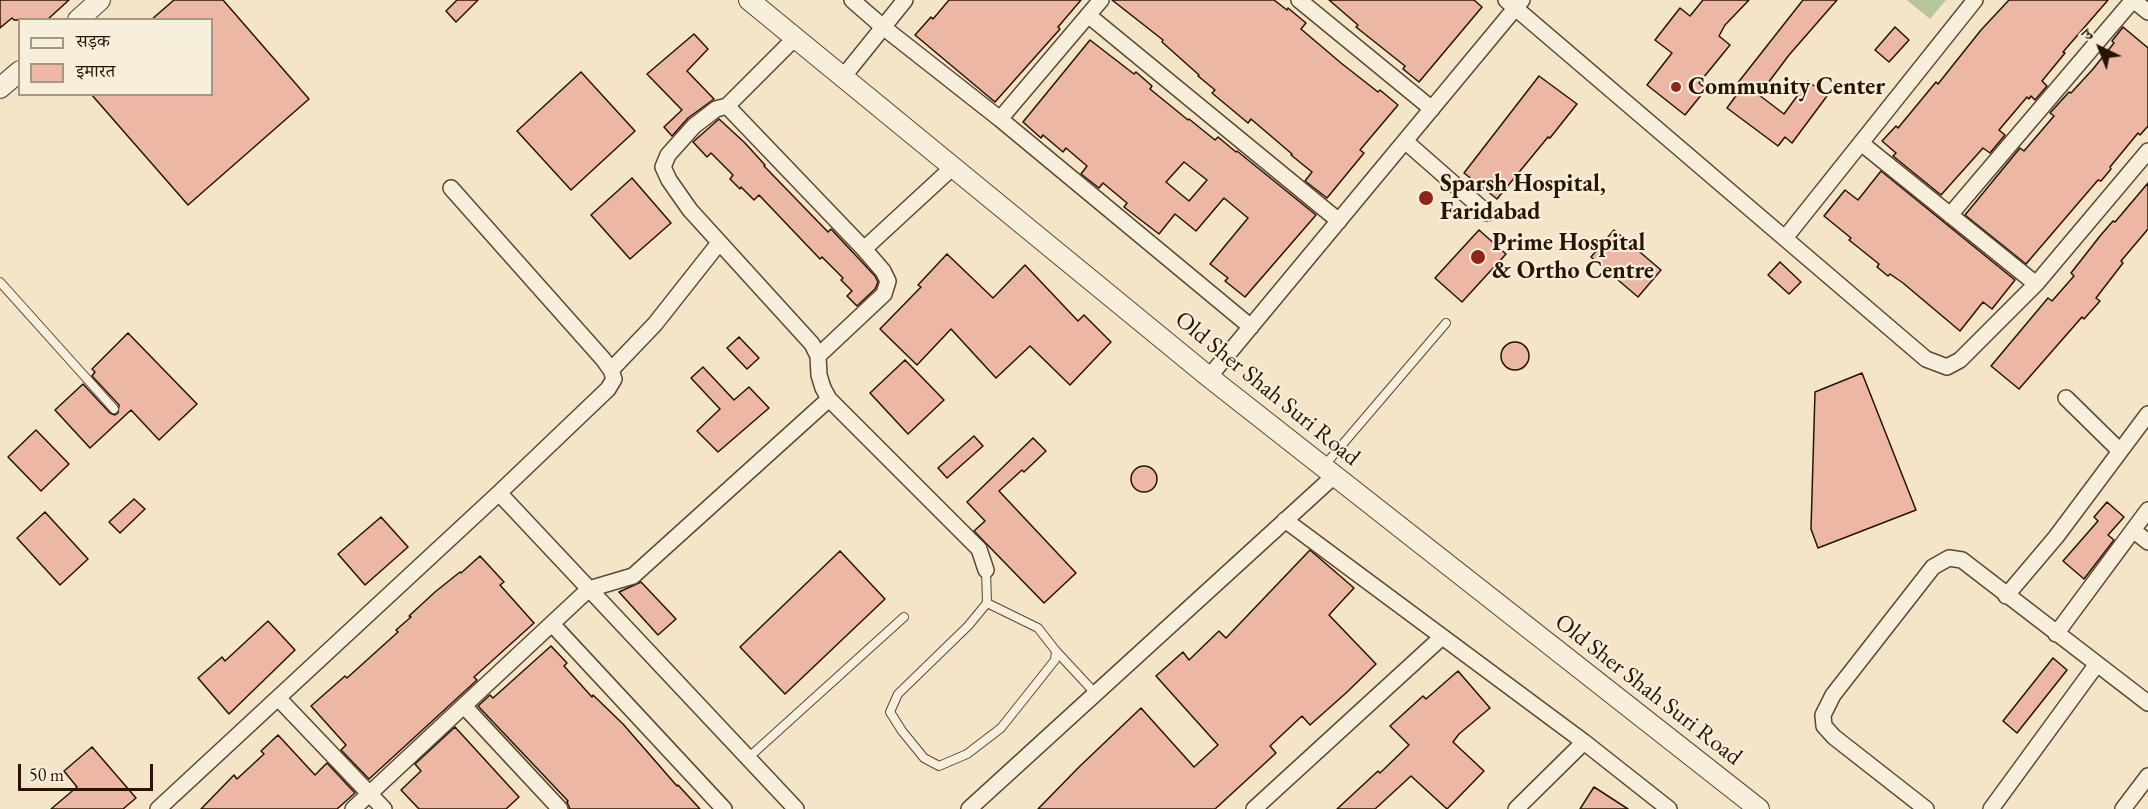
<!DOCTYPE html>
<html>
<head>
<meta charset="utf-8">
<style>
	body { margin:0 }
	#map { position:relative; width:2148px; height:809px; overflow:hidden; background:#f4e5c9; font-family:"EB Garamond","Noto Serif Devanagari",serif }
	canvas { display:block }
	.legend { position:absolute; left:18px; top:18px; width:195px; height:78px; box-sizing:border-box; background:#f8eedc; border:2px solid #a59784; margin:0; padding:8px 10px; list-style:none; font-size:18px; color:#281401 }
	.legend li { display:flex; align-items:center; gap:12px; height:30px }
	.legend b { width:30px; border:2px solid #a59784 }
	.north { position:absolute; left:2070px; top:18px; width:60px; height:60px; -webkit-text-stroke:4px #f8eedc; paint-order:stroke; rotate:317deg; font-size:16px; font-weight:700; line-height:24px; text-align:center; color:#281401 }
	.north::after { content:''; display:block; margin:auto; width:21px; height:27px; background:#281401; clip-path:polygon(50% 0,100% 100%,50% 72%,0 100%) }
	.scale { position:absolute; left:18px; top:764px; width:135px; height:27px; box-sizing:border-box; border:3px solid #281401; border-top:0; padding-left:8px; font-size:18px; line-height:21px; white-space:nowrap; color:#281401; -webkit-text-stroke:4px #f8eedc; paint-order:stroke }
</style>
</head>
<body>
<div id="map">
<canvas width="2148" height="809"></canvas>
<ul class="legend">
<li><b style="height:8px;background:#f8eedc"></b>सड़क</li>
<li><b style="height:16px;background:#ecb7a4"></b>इमारत</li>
</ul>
<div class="north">उ</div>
<div class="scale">50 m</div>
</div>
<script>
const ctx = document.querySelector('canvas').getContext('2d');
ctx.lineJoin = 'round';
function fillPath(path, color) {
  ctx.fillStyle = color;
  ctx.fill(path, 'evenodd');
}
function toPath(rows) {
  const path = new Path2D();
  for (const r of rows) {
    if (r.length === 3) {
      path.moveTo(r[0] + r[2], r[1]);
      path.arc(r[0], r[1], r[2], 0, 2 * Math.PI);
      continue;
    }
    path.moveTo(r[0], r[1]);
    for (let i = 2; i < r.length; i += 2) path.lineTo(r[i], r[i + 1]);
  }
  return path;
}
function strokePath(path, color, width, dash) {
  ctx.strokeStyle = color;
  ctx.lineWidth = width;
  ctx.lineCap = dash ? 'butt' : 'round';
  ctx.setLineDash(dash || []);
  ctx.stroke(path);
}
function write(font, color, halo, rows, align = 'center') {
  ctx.font = font + ' "EB Garamond",serif';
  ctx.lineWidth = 4.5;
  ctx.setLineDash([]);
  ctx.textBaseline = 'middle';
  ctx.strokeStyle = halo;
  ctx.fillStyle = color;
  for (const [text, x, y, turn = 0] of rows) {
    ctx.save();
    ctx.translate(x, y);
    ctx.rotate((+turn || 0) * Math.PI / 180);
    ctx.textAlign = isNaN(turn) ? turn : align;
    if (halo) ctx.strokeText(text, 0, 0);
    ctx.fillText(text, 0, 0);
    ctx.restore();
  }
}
fillPath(toPath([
	[1907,0,1946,0,1930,19]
]), '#b5c69b');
const building = toPath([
	[0,0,69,0,47,20,14,20,12,18,0,28,0,0],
	[174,0,223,0,309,99,188,205,91,94,212,94,212,20,151,20,174,0],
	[457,0,478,0,456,22,446,11,457,0],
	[949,0,1081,0,1058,27,1060,29,995,102,915,35,931,17,933,19,949,0],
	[1112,0,1274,0,1287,10,1288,8,1306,23,1301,29,1341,63,1378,92,1380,90,1398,105,1360,150,1364,153,1327,198,1305,181,1312,172,1291,155,1292,154,1251,119,1248,123,1212,93,1215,90,1198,76,1199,75,1162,42,1163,40,1112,0],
	[1329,0,1474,0,1482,7,1419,82,1403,69,1405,66,1356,27,1358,25,1329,0],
	[1703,0,1749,0,1725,25,1719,36,1730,45,1699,83,1706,89,1685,115,1647,85,1672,53,1655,40,1680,8,1690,16,1703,0],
	[1803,0,1837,0,1789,55,1759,95,1784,114,1808,81,1827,96,1792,143,1785,137,1778,146,1727,108,1738,93,1733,89,1803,0],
	[2009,0,2108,0,2063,52,2065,53,2042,81,2047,86,2035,100,2031,96,2029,99,2027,97,1999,130,2005,135,1990,153,1983,148,1941,195,1893,156,1896,153,1882,141,1896,126,1898,128,1936,82,1938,84,1981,30,2009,0],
	[1895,27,1909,40,1889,62,1875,50,1895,27],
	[2123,27,2148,48,2148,126,2140,135,2138,133,2110,167,2111,169,2101,181,2098,180,2026,264,1965,215,2020,148,2024,151,2054,116,2050,113,2069,92,2071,93,2093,69,2114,43,2112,41,2123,27],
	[694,34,708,49,687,71,714,99,688,118,672,136,664,127,682,110,647,74,694,34],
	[1090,40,1134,74,1136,72,1152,86,1150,89,1188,120,1189,119,1215,140,1218,137,1236,152,1237,151,1316,215,1245,297,1225,281,1228,278,1210,264,1248,218,1224,198,1196,231,1175,214,1159,234,1124,207,1127,203,1103,183,1099,188,1081,174,1087,166,1066,148,1063,152,1043,135,1041,138,1023,122,1090,40],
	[1184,162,1207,180,1189,201,1166,182,1184,162],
	[581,72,635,131,571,190,517,131,581,72],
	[1539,76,1577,104,1550,138,1548,137,1497,199,1464,173,1539,76],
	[719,119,745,143,765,165,764,166,828,232,831,229,875,276,878,282,875,289,857,306,847,296,852,291,841,280,843,278,822,257,820,259,759,195,754,200,741,187,740,189,730,179,733,175,711,153,707,157,693,142,719,119],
	[1881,171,2015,280,1992,309,1983,302,1960,331,1903,283,1890,274,1888,276,1877,267,1879,264,1849,240,1851,238,1824,216,1845,190,1858,200,1881,171],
	[632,178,671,223,630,259,591,215,632,178],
	[2148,183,2148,229,2121,261,2123,263,2096,298,2100,301,2084,319,2082,317,2019,389,1991,366,2048,298,2052,301,2074,276,2071,273,2100,236,2113,221,2115,222,2148,183],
	[1479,230,1506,254,1462,302,1435,278,1479,230],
	[1614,230,1661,270,1638,297,1591,257,1614,230],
	[947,254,993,298,1025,265,1078,321,1084,315,1111,342,1070,385,1030,346,996,378,951,329,917,365,880,329,921,287,918,285,947,254],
	[1780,262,1801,282,1789,294,1768,275,1780,262],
	[128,333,197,404,159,440,131,410,90,448,55,410,83,384,110,413,115,415,118,413,119,405,92,376,95,372,92,369,128,333],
	[739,337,759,358,747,369,727,348,739,337],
	[1515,356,14],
	[905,360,944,400,908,434,870,393,905,360],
	[703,367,734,400,749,387,769,408,718,452,697,431,720,409,691,378,703,367],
	[1862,373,1916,510,1818,548,1811,529,1815,392,1862,373],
	[36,430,69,464,41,491,8,457,36,430],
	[974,436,983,446,947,478,938,468,974,436],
	[1033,438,1046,451,1024,472,1022,470,999,491,1076,573,1044,603,974,531,985,521,967,502,1033,438],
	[1144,479,13],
	[134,499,145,509,120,533,109,522,134,499],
	[2107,502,2124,517,2108,535,2114,540,2084,579,2063,561,2098,521,2094,517,2107,502],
	[45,512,88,559,60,585,17,538,45,512],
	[381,517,408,547,365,585,338,554,381,517],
	[1310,550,1354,588,1329,615,1376,664,1346,693,1310,725,1302,716,1270,746,1276,753,1215,809,1038,809,1079,767,1141,708,1194,767,1218,745,1156,676,1183,652,1189,660,1219,631,1226,638,1310,550],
	[840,551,885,599,785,694,740,647,840,551],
	[480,556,504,582,500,585,534,623,474,677,477,680,369,779,341,750,346,745,311,706,345,676,347,678,398,632,396,630,411,617,409,616,435,592,460,572,461,573,480,556],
	[641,582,676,619,658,635,619,592,641,582],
	[268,621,295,650,229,714,198,678,222,657,225,661,268,621],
	[551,646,567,663,564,666,592,697,593,695,623,724,677,786,678,785,700,809,570,809,567,802,568,801,478,706,490,695,493,698,551,646],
	[2053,658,2067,670,2017,733,2003,721,2053,658],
	[1458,671,1490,708,1459,734,1453,742,1484,771,1447,809,1411,776,1375,809,1337,809,1378,771,1380,773,1409,745,1390,726,1423,696,1426,699,1458,671],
	[455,727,519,797,506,809,419,809,401,790,421,771,415,764,455,727],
	[278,735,315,775,327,763,355,793,337,809,201,809,234,775,237,779,264,754,261,751,278,735],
	[92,747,136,798,123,809,51,809,77,787,64,771,92,747],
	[1594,787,1628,809,1580,809,1594,787]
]);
fillPath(building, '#ecb7a4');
strokePath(building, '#281401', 1.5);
const service = toPath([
	[0,282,114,409],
	[1324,466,1446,323],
	[986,570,987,603,968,626,898,694,890,712,902,731,924,758,939,766,967,754,1001,728,1055,660,1056,651,1038,628,987,603],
	[1056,651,1095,693],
	[748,758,904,617]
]);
const minor = toPath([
	[852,0,883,27,1000,119,1251,327],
	[1299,0,1432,109],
	[1506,0,1926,359,1947,367,1960,360,2036,284,2148,151],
	[2133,0,2148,12],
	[1088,15,1339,221],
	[843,77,905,0],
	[727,106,796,37],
	[1000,119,1101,0],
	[1405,141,1487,213],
	[1861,143,2036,284],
	[1950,215,2133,0],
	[1785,238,1975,0],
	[864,249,953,167],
	[818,356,884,294,888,281,883,271,864,249,727,106,716,109,694,126,668,155,663,167,669,180,690,210,812,344,818,356,819,375,823,388,829,399,979,549,986,570],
	[611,370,655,324,719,243],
	[1209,377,1522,0],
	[2066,398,2120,451],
	[499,493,796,809],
	[1285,520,1584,742,1669,809],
	[2133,530,2148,542],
	[2006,596,2056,537,2148,414],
	[552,624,724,809],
	[2056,634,2148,510],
	[279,699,384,809],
	[464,706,560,809],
	[158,809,499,493,608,389,614,379,611,370,603,359,451,188],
	[353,809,589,589,633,576,829,399],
	[969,809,1334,476],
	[1254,809,1442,637],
	[1516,809,1584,742],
	[1926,809,1834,737,1824,726,1823,715,1833,695,1933,567,1949,558,1962,560,2148,703],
	[1991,809,2097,664],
	[2123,809,2148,776]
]);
const tertiary = toPath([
	[749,0,1209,377,1759,809],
	[78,20,100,0],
	[0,88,20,71]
]);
strokePath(service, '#5b4833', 10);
strokePath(minor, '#5b4833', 18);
strokePath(tertiary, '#5b4833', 22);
strokePath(service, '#f8eedc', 8);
strokePath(minor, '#f8eedc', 15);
strokePath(tertiary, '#f8eedc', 20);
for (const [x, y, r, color] of [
	[1676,87,6,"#8f2418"],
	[1426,198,8,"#8f2418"],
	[1478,257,8,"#8f2418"]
]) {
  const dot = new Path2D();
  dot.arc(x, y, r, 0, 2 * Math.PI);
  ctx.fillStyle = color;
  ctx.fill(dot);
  strokePath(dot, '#f8eedc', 2);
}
write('bold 24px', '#281401', '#f8eedc', [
	["Community Center",1688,87],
	["Sparsh Hospital,",1440,184],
	["Faridabad",1440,212],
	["Prime Hospital",1492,243],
	["& Ortho Centre",1492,271]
], 'left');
write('24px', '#281401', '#f8eedc', [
	["Old Sher Shah Suri Road",1267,389,39],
	["Old Sher Shah Suri Road",1648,690,38]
]);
</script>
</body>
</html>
